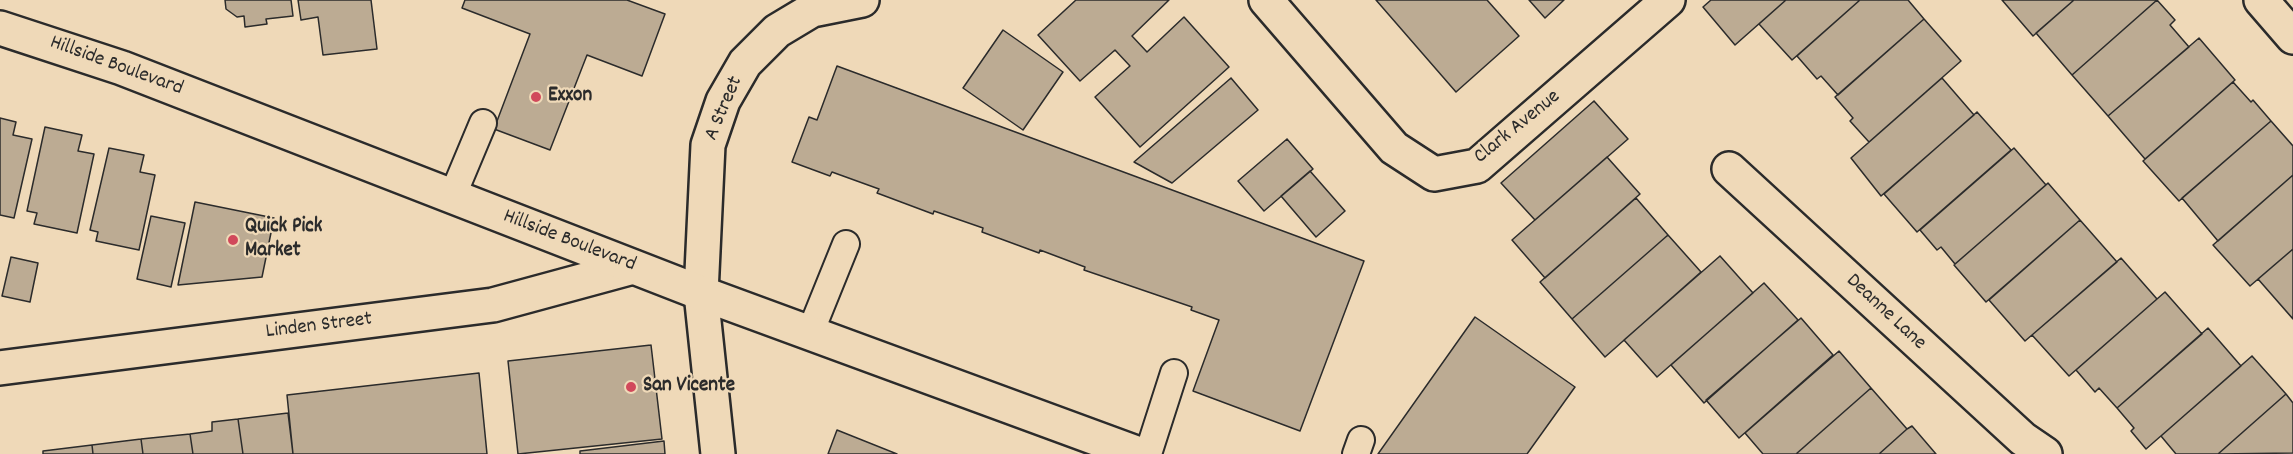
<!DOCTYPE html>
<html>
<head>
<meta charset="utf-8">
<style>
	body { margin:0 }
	canvas { display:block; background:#efd9b8 }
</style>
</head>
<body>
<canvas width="2293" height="454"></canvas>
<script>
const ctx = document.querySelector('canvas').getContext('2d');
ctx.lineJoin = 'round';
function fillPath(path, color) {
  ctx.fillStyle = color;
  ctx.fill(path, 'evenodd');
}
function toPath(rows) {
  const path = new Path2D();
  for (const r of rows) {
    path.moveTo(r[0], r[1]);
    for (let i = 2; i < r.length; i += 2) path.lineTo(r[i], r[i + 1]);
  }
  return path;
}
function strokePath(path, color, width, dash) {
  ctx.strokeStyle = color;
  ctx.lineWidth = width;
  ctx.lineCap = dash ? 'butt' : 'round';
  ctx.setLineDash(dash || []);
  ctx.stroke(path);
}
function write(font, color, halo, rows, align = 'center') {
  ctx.font = font + ' Dekko,sans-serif';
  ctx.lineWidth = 4.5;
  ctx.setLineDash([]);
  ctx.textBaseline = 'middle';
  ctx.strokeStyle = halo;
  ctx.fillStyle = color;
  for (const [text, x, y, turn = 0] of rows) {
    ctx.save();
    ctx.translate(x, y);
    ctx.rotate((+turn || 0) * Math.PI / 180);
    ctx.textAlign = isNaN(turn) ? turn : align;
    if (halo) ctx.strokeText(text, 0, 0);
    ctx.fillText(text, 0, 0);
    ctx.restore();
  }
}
const building = toPath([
	[225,0,291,0,293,16,266,19,267,24,245,27,244,16,237,17,226,9,225,0],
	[298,0,371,0,377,49,323,55,318,17,301,20,298,0],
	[465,0,627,0,665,14,642,76,587,55,550,150,494,129,530,34,462,8,465,0],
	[1076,0,1169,0,1132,36,1147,52,1184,17,1229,67,1140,147,1095,97,1130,66,1115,50,1080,81,1038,35,1076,0],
	[1376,0,1487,0,1519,36,1456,92,1376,0],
	[1529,0,1564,0,1545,18,1529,0],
	[1711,0,1786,0,1735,45,1703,7,1711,0],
	[1786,0,1860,0,1792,60,1759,24,1786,0],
	[1860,0,1908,0,1924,19,1838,95,1821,76,1817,79,1797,56,1860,0],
	[2002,0,2074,0,2033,36,2002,0],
	[2074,0,2157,0,2072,75,2036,33,2074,0],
	[2157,0,2175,20,2170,25,2189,47,2108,116,2072,75,2157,0],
	[1924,19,1961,61,1869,142,1850,121,1853,118,1835,97,1924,19],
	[1003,30,1063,72,1023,130,963,88,1003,30],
	[2199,38,2235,80,2145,159,2108,116,2199,38],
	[837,66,1364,261,1300,431,1193,391,1219,320,1191,310,1192,307,1084,270,1085,267,1040,250,1039,253,982,232,983,228,934,211,933,214,877,193,879,189,832,172,830,176,792,162,809,117,817,120,837,66],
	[1231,78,1258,110,1172,183,1134,162,1231,78],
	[1942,78,1974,115,1881,196,1851,158,1942,78],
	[2233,82,2251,102,2253,100,2271,121,2179,201,2143,161,2233,82],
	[1594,101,1628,139,1535,220,1501,183,1594,101],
	[1977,112,2011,150,1917,232,1884,194,1977,112],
	[0,118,16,122,13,135,32,139,14,218,0,215,0,118],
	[2271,121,2293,146,2293,175,2218,241,2182,198,2271,121],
	[45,127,82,135,78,151,94,154,77,233,34,224,37,213,27,211,45,127],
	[1287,139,1313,169,1264,211,1238,181,1287,139],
	[109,148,144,155,140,172,155,175,139,250,96,241,98,232,90,230,109,148],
	[2014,148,2046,185,1955,264,1941,247,1937,250,1920,230,2014,148],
	[1607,157,1640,194,1545,278,1512,240,1607,157],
	[1310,171,1345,211,1316,237,1281,196,1310,171],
	[2293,175,2293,249,2250,286,2213,245,2293,175],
	[2048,183,2080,220,1986,302,1954,265,2048,183],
	[1636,198,1668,235,1572,319,1540,282,1636,198],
	[195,202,274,218,262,277,178,285,195,202],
	[151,216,185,223,171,287,137,279,151,216],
	[2080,220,2117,262,2025,341,1989,300,2080,220],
	[1668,235,1701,272,1605,357,1572,319,1668,235],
	[2293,249,2293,319,2258,279,2293,249],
	[1720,256,1753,293,1657,377,1624,340,1720,256],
	[11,257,38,263,30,302,2,296,11,257],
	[2121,258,2157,299,2069,376,2032,335,2121,258],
	[1764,283,1798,320,1704,403,1671,365,1764,283],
	[2165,292,2202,334,2117,408,2099,388,2095,392,2076,370,2165,292],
	[1475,317,1575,387,1527,454,1378,454,1475,317],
	[1801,318,1833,355,1739,438,1706,400,1801,318],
	[2208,328,2241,366,2146,449,2131,431,2134,428,2117,408,2208,328],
	[651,345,662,439,518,454,508,361,651,345],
	[1839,351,1871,388,1796,454,1763,454,1745,433,1839,351],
	[2252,356,2286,394,2218,454,2176,454,2161,436,2252,356],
	[479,373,487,454,293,454,287,395,479,373],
	[1871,388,1907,429,1879,454,1796,454,1871,388],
	[2286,394,2293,403,2293,453,2218,454,2286,394],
	[288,413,293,454,243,454,238,419,288,413],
	[238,419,243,454,193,454,190,434,212,431,212,422,238,419],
	[1912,426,1936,454,1879,454,1907,429,1912,426],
	[837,430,897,454,828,454,837,430],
	[190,434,193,454,143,454,141,439,190,434],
	[141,439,143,454,93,454,92,445,141,439],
	[664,441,665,454,580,454,580,451,664,441],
	[92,445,93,454,43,454,43,451,92,445]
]);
fillPath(building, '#bcab93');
strokePath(building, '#2b2b2b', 1.5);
const service = toPath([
	[452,197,483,123],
	[810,333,846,244],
	[1148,454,1174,373],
	[1356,454,1361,440]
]);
const minor = toPath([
	[1266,0,1394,148,1434,174,1477,166,1668,0],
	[2261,0,2293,37],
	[1729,169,2023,439,2045,454],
	[0,368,493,305,633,267],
	[718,454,701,293,708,145,723,101,745,63,777,31,812,10,862,0]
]);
const secondary = toPath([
	[0,28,122,68,701,293,1139,454]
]);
strokePath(service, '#2b2b2b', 30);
strokePath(minor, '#2b2b2b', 38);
strokePath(secondary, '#2b2b2b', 38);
strokePath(service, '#efd9b8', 26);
strokePath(minor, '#efd9b8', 33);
strokePath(secondary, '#efd9b8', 33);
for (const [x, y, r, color] of [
	[536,97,6,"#d1495b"],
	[233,240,6,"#d1495b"],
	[631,387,6,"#d1495b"]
]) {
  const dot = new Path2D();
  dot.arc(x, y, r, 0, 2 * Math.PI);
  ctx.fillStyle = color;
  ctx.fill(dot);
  strokePath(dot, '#efd9b8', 2);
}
write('21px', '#2b2b2b', '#efd9b8', [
	["Hillside Boulevard",116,67,20],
	["A Street",725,109,-67],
	["Clark Avenue",1518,128,-39],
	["Hillside Boulevard",569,242,21],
	["Deanne Lane",1885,313,43],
	["Linden Street",319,327,-7]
]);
write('bold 21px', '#2b2b2b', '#efd9b8', [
	["Exxon",548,97],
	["Quick Pick",245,228],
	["Market",245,252],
	["San Vicente",643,387]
], 'left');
</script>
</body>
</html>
